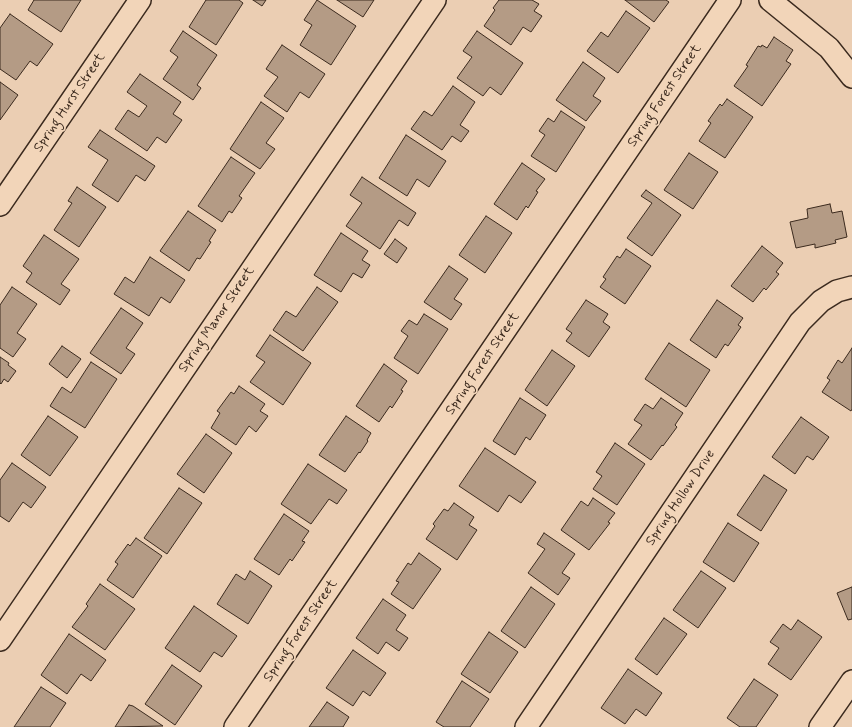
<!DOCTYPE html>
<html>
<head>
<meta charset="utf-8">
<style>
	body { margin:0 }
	canvas { display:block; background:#ebceb3 }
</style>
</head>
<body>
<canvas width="852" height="727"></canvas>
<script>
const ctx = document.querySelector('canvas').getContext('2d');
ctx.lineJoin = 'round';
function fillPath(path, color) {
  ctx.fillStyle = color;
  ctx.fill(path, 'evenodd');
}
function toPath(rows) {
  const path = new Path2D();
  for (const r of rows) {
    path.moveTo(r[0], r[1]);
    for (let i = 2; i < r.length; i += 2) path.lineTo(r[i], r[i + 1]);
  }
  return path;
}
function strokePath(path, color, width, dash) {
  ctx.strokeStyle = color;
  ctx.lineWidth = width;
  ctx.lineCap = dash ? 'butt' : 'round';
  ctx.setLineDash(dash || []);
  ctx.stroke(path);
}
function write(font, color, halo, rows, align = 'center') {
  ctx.font = font + ' Mynerve,sans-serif';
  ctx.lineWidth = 3.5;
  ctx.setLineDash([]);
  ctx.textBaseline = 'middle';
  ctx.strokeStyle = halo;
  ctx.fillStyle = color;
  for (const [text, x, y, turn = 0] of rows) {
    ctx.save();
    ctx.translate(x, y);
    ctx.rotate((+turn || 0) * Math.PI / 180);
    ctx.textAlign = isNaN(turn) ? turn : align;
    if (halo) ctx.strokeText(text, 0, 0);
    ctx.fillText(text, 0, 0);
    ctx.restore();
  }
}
const building = toPath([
	[34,0,81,0,61,32,28,10,34,0],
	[206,0,239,0,243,3,216,45,189,27,206,0],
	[253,0,266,0,262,6,253,0],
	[317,0,356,26,331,65,300,45,312,25,304,20,317,0],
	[337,0,374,0,363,17,337,0],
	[499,0,532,0,539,4,534,11,542,16,531,32,523,27,511,45,484,26,495,10,493,8,499,0],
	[625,0,666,0,669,2,654,22,625,0],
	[626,11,650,28,618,73,587,51,601,32,608,37,626,11],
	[10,14,53,44,37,66,30,61,16,80,0,69,0,28,10,14],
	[183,31,217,55,197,85,201,88,193,100,163,79,178,57,170,51,183,31],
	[477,31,523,63,501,95,490,87,483,96,457,78,472,57,463,51,477,31],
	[774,37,793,50,786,61,791,64,762,106,734,86,748,66,746,65,758,46,761,47,762,45,767,48,774,37],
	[282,45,325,74,309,98,300,92,287,112,264,96,278,77,266,69,282,45],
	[583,62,605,78,593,96,601,101,586,121,556,100,583,62],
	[140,74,181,102,173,114,182,120,166,143,157,137,147,151,115,129,128,110,139,117,147,106,127,92,140,74],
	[0,82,18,95,0,120,0,82],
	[453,86,475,102,460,125,469,131,461,142,452,136,442,150,411,129,424,111,432,116,453,86],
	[727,99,753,117,725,158,699,141,711,123,708,121,720,104,722,106,727,99],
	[261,102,284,118,266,143,275,149,260,169,230,149,261,102],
	[561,111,585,127,556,172,531,156,545,135,539,131,548,118,554,122,561,111],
	[100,130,155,166,145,181,136,175,118,202,92,185,108,160,88,147,100,130],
	[406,135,446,161,429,187,417,179,407,196,379,178,406,135],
	[689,153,718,172,693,209,664,190,689,153],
	[231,157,255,173,239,196,242,198,232,213,229,211,222,222,198,206,231,157],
	[522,163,545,179,536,191,538,192,528,208,526,206,517,220,494,204,522,163],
	[362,177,416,213,408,226,399,220,380,249,346,226,362,203,350,195,362,177],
	[77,187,106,207,79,247,54,230,72,203,68,201,77,187],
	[646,190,681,215,652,256,627,238,652,203,641,196,646,190],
	[830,204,832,213,842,211,847,237,835,240,836,243,815,248,815,244,796,248,790,222,808,218,807,209,830,204],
	[188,211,216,230,209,241,211,242,200,259,197,258,189,271,160,251,188,211],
	[486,216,512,233,485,273,459,255,486,216],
	[341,233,368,251,362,260,370,265,362,278,353,273,341,292,314,275,341,233],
	[44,235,79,259,61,284,70,290,60,305,26,282,32,273,23,266,44,235],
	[395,239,407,248,397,263,384,254,395,239],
	[762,246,783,263,776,272,779,274,766,290,764,288,753,302,731,286,762,246],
	[626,249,651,266,625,304,600,287,606,279,603,277,617,256,620,258,626,249],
	[150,257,185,280,170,303,161,297,149,316,114,294,125,277,134,283,150,257],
	[449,266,468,279,454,299,462,304,451,320,424,302,449,266],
	[12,287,37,304,17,333,26,339,13,357,0,348,0,305,12,287],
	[317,287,338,302,303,351,273,330,286,311,296,317,317,287],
	[586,300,608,314,603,322,610,327,589,357,566,341,572,333,566,329,586,300],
	[717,300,743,318,738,325,741,327,728,346,725,344,716,358,690,340,717,300],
	[121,308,143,323,126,348,135,354,121,374,90,353,121,308],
	[424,314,448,329,418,374,394,358,408,336,401,331,409,320,417,325,424,314],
	[270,335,311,363,283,405,250,382,265,362,256,356,270,335],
	[669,343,710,370,686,407,645,379,669,343],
	[62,346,81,359,67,378,49,364,62,346],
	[852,348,852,409,851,411,822,392,830,380,827,378,838,360,842,363,852,348],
	[552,350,575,366,547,406,525,390,552,350],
	[0,357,9,363,8,365,16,371,8,382,4,379,1,384,0,383,0,357],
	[91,362,117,379,85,428,50,406,62,387,71,393,91,362],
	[384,364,407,381,401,390,403,391,392,408,390,406,379,422,356,406,384,364],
	[239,386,265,404,260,411,268,416,256,432,249,426,236,445,211,428,220,413,217,411,231,392,234,394,239,386],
	[520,398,546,415,530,440,526,437,515,455,493,441,520,398],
	[661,398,683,413,675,425,677,427,663,446,662,445,651,460,628,444,642,425,634,420,645,404,653,409,661,398],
	[48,416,78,437,50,476,21,455,48,416],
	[346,416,371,433,367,440,368,441,360,453,359,452,345,472,319,455,346,416],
	[801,417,829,437,813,460,807,456,795,474,772,457,801,417],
	[206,434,232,453,204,493,177,474,206,434],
	[615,443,645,464,617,505,593,489,602,476,596,472,615,443],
	[485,448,536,482,521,503,509,495,498,512,459,486,485,448],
	[12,463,46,487,31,508,23,502,9,522,0,516,0,480,12,463],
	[308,464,347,490,337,504,329,499,311,524,281,504,308,464],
	[764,475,787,490,761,531,737,515,764,475],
	[179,488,202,503,167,554,144,538,179,488],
	[593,498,615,513,608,522,610,523,589,550,561,530,581,501,588,506,593,498],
	[454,503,474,517,469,525,477,530,457,560,426,539,435,526,433,524,444,509,448,511,454,503],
	[284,514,309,531,302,541,305,542,292,561,290,559,279,575,254,559,284,514],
	[728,523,759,543,734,582,703,562,728,523],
	[544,533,575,554,562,573,570,578,558,595,528,573,545,549,537,544,544,533],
	[136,538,162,556,133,598,107,580,118,564,115,562,128,544,130,546,136,538],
	[419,553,441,569,413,609,391,594,399,582,396,581,408,563,411,565,419,553],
	[250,571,272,586,248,624,217,604,236,574,245,580,250,571],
	[701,571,726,588,698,628,673,610,701,571],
	[100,584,135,609,105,650,72,627,88,606,86,604,100,584],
	[531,587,555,604,525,648,501,631,531,587],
	[852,587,852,619,848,620,837,593,852,587],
	[383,599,406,615,396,630,408,638,399,651,386,642,378,654,356,638,383,599],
	[194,606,237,636,222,657,214,652,200,672,165,648,194,606],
	[664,618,687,634,657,675,635,659,664,618],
	[798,620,822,637,791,680,768,664,779,648,770,642,783,624,791,630,798,620],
	[489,632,518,652,490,693,461,674,489,632],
	[69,634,106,660,91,681,81,674,67,694,41,675,69,634],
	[353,650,386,673,370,696,363,691,353,706,326,688,353,650],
	[172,665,202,686,175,725,145,704,172,665],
	[628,669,662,693,646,716,636,709,625,724,601,708,628,669],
	[754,679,778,695,756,727,740,727,727,718,754,679],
	[462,681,489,699,470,727,444,727,436,722,462,681],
	[41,687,66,703,50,727,14,727,41,687],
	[327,702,349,717,343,727,309,727,327,702],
	[129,705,133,706,163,726,115,727,129,705]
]);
fillPath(building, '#b49b85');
strokePath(building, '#3b2a1e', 1);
const minor = toPath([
	[770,0,829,48,852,77],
	[0,205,140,0],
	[0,640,435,0],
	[235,727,730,0],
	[526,727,800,322,821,301,837,291,852,287],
	[820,727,852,681]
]);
strokePath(minor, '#3b2a1e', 24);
strokePath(minor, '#f2d5b9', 21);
write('14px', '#3b2a1e', '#f2d5b9', [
	["Spring Forest Street",665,96,-56],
	["Spring Hurst Street",70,103,-56],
	["Spring Manor Street",217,320,-56],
	["Spring Forest Street",483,364,-56],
	["Spring Hollow Drive",681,498,-56],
	["Spring Forest Street",301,631,-56]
]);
</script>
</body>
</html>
